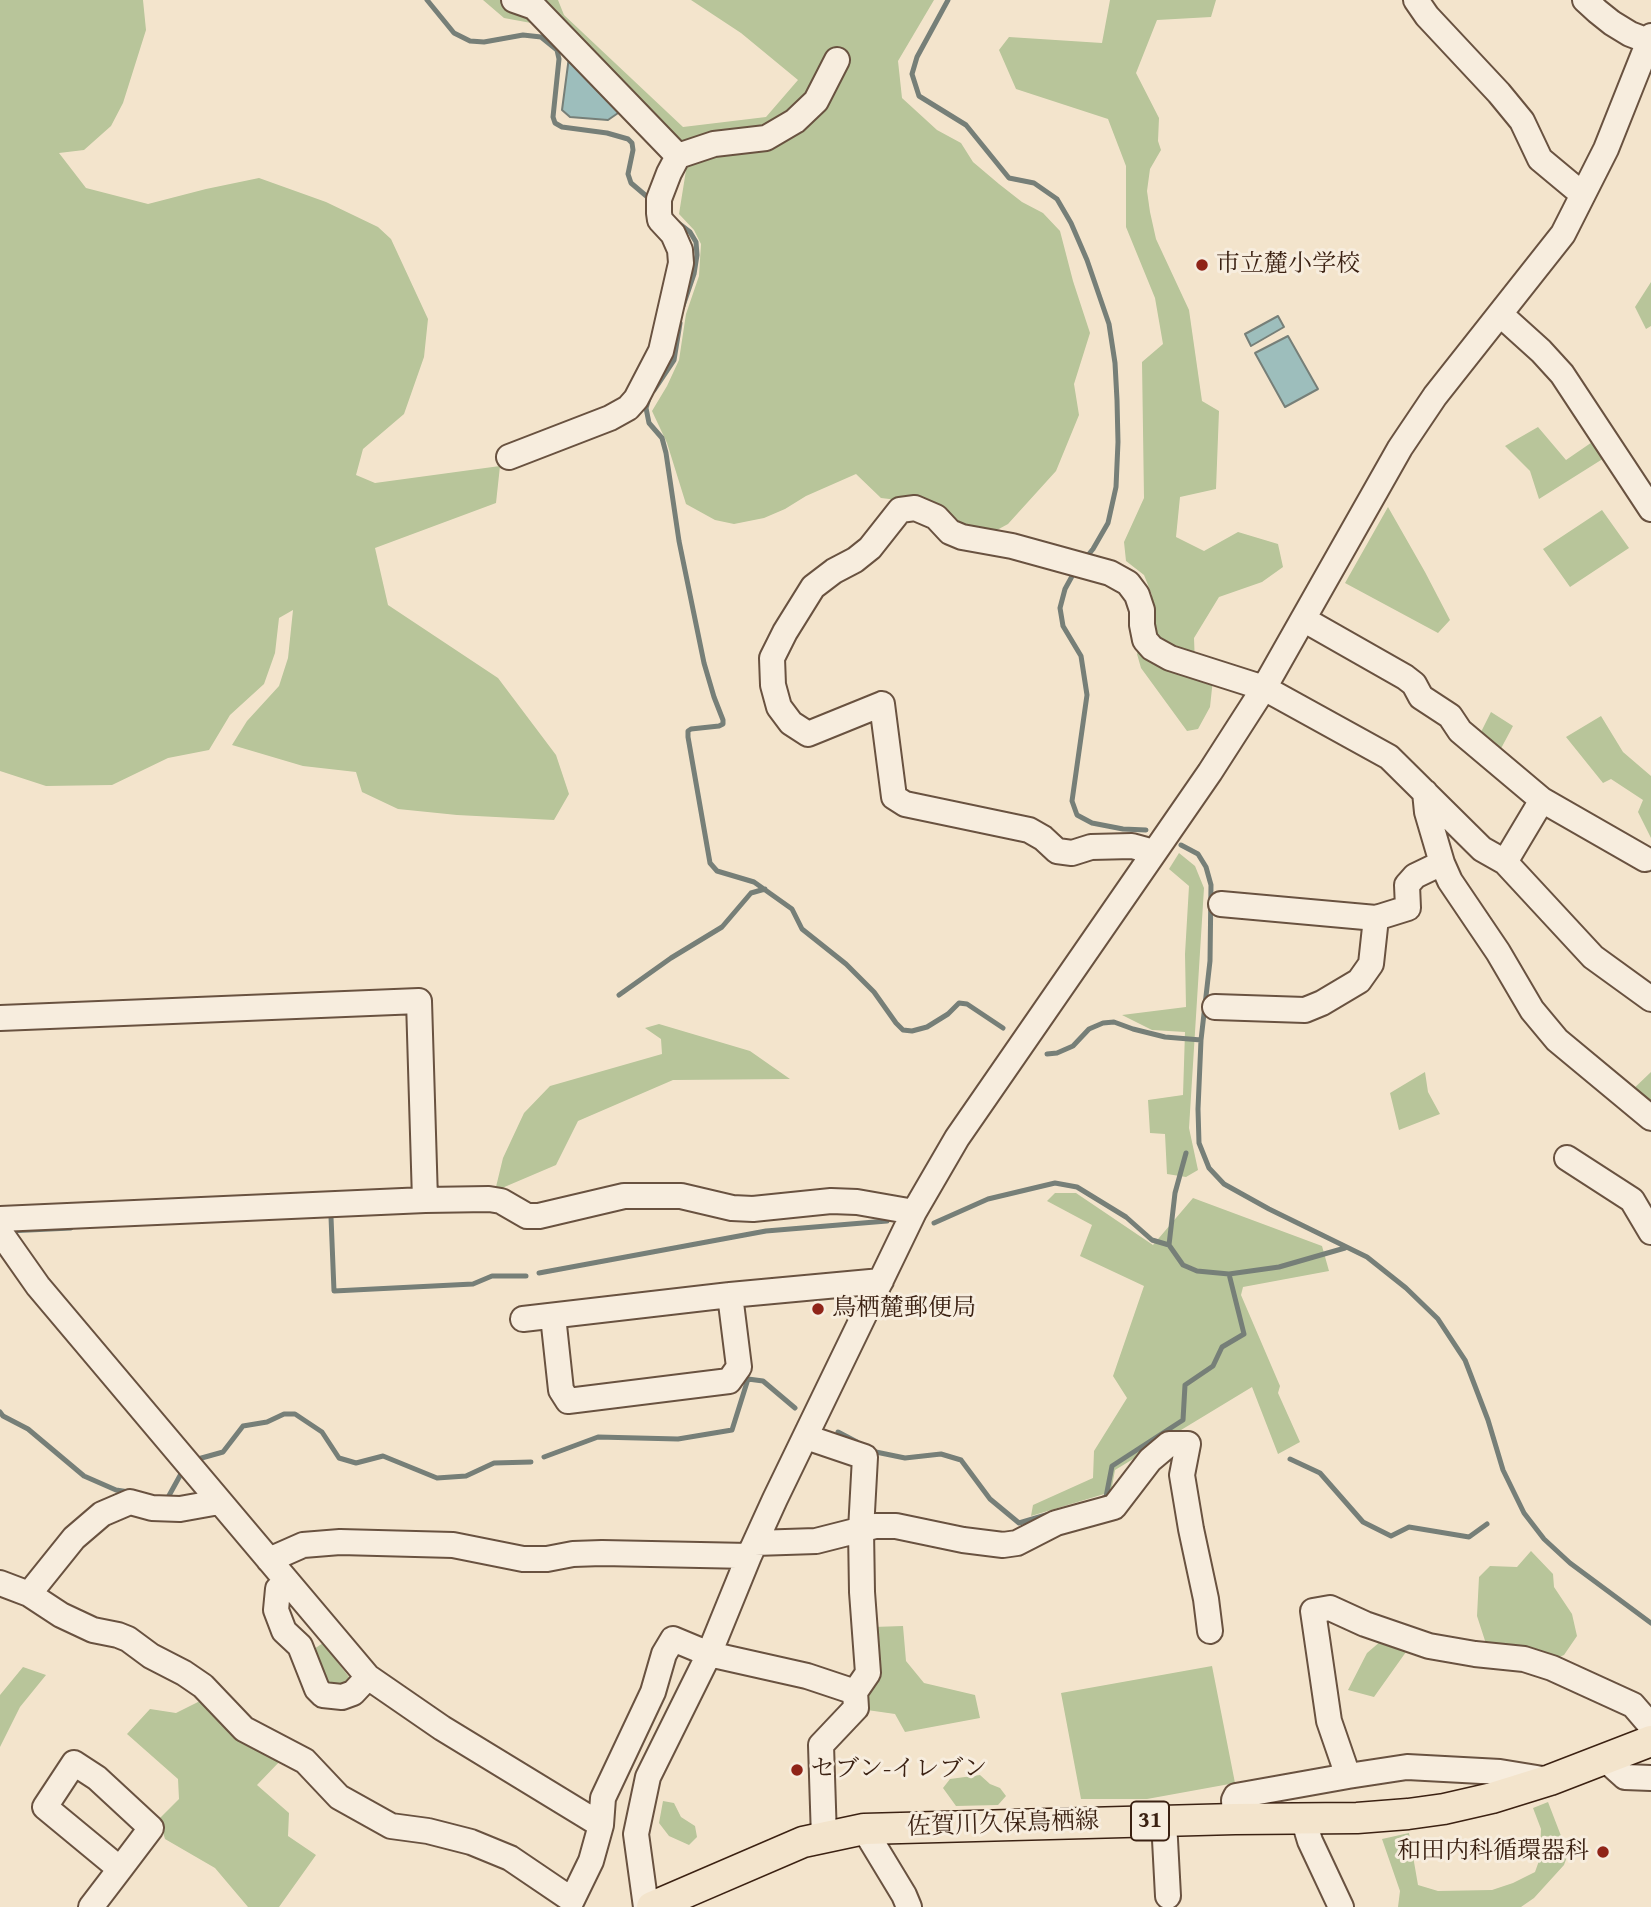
<!DOCTYPE html>
<html>
<head>
<meta charset="utf-8">
<style>
	body { margin:0 }
	canvas { display:block; background:#f3e4cc }
</style>
</head>
<body>
<canvas width="1651" height="1907"></canvas>
<script>
const ctx = document.querySelector('canvas').getContext('2d');
ctx.lineJoin = 'round';
function fillPath(path, color) {
  ctx.fillStyle = color;
  ctx.fill(path, 'evenodd');
}
function toPath(rows) {
  const path = new Path2D();
  for (const r of rows) {
    path.moveTo(r[0], r[1]);
    for (let i = 2; i < r.length; i += 2) path.lineTo(r[i], r[i + 1]);
  }
  return path;
}
function strokePath(path, color, width, dash) {
  ctx.strokeStyle = color;
  ctx.lineWidth = width;
  ctx.lineCap = dash ? 'butt' : 'round';
  ctx.setLineDash(dash || []);
  ctx.stroke(path);
}
function write(font, color, halo, rows, align = 'center') {
  ctx.font = font + ' "Gentium Book Plus","Noto Serif JP",serif';
  ctx.lineWidth = 6;
  ctx.setLineDash([]);
  ctx.textBaseline = 'middle';
  ctx.strokeStyle = halo;
  ctx.fillStyle = color;
  for (const [text, x, y, turn = 0] of rows) {
    ctx.save();
    ctx.translate(x, y);
    ctx.rotate((+turn || 0) * Math.PI / 180);
    ctx.textAlign = isNaN(turn) ? turn : align;
    if (halo) ctx.strokeText(text, 0, 0);
    ctx.fillText(text, 0, 0);
    ctx.restore();
  }
}
fillPath(toPath([
	[0,0,143,0,146,30,123,103,111,126,84,150,59,153,86,188,148,204,206,189,259,178,326,202,378,227,391,239,428,319,424,357,404,414,363,449,356,475,375,483,500,466,496,503,375,548,388,605,498,678,556,755,569,794,554,820,457,815,398,809,362,792,356,772,303,766,232,745,247,721,279,686,288,658,293,610,279,618,275,653,264,684,230,715,209,750,168,758,112,785,46,786,0,771],
	[483,0,558,0,564,15,683,127,766,117,798,80,741,33,691,0,934,0,898,61,902,98,937,130,961,143,973,162,999,184,1022,202,1043,213,1060,231,1073,281,1090,333,1074,384,1079,415,1056,471,1008,524,986,536,906,501,881,498,856,474,806,496,785,509,764,518,734,524,715,520,686,504,667,443,652,411,667,386,679,360,686,314,699,276,701,244,694,230,679,214,687,164,542,25,504,18],
	[1110,0,1216,0,1211,17,1157,20,1136,73,1159,118,1158,141,1161,150,1150,169,1147,191,1150,212,1156,239,1189,310,1202,401,1219,411,1216,489,1180,497,1176,537,1204,551,1238,532,1278,544,1283,567,1262,582,1219,597,1194,638,1195,665,1213,679,1210,707,1198,729,1187,731,1141,668,1137,654,1149,626,1152,595,1144,575,1126,561,1124,542,1144,498,1142,362,1163,344,1155,298,1126,227,1126,166,1108,119,1016,89,999,50,1009,37,1102,43],
	[1651,282,1651,326,1646,329,1635,307],
	[1538,427,1566,460,1598,438,1609,455,1539,499,1530,471,1505,446],
	[1388,507,1425,572,1450,620,1438,633,1345,583],
	[1602,510,1629,548,1570,587,1543,549],
	[1491,712,1513,726,1497,756,1478,738],
	[1601,716,1623,752,1651,776,1651,838,1638,812,1643,800,1611,779,1603,783,1566,737],
	[1179,853,1195,866,1204,888,1189,1128,1198,1170,1186,1177,1167,1174,1165,1134,1150,1133,1148,1100,1183,1095,1185,1032,1152,1030,1122,1015,1186,1007,1185,954,1189,886,1169,869],
	[659,1024,750,1051,790,1079,673,1080,578,1121,556,1165,495,1191,503,1158,524,1113,550,1086,662,1054,661,1039,645,1028],
	[1425,1072,1428,1092,1440,1114,1399,1130,1390,1093],
	[1651,1072,1651,1114,1629,1093],
	[1055,1193,1076,1193,1153,1245,1193,1198,1322,1246,1329,1271,1243,1287,1241,1295,1280,1386,1278,1393,1300,1442,1278,1454,1252,1387,1115,1470,1111,1492,1031,1516,1033,1505,1093,1478,1094,1451,1127,1398,1113,1376,1144,1286,1080,1256,1092,1225,1047,1201],
	[1531,1551,1553,1574,1554,1587,1572,1614,1577,1636,1564,1655,1552,1660,1488,1650,1477,1616,1479,1577,1490,1566,1517,1567],
	[903,1626,906,1661,924,1683,975,1695,980,1718,905,1732,895,1714,867,1710,862,1701,873,1627],
	[1381,1641,1406,1652,1374,1697,1348,1690,1367,1653],
	[323,1643,352,1681,340,1690,323,1686,314,1649],
	[1212,1666,1235,1783,1147,1799,1081,1799,1061,1693],
	[23,1667,46,1675,20,1707,0,1747,0,1695],
	[202,1700,282,1759,257,1785,289,1813,288,1836,316,1855,279,1907,248,1907,215,1868,165,1839,159,1819,179,1799,178,1779,127,1734,150,1709,176,1713],
	[980,1775,990,1784,1000,1788,1006,1796,998,1805,956,1806,943,1788,950,1779],
	[663,1801,674,1803,681,1817,695,1826,697,1837,689,1845,669,1836,659,1823],
	[1548,1802,1568,1854,1564,1865,1534,1898,1521,1907,1398,1907,1400,1891,1382,1839,1409,1833,1418,1885,1438,1891,1492,1890,1513,1883,1535,1872,1540,1858,1541,1829,1533,1808]
]), '#b8c59a');
const water = toPath([
	[569,57,621,111,608,120,570,117,562,110,569,57],
	[1278,316,1284,327,1251,346,1245,334,1278,316],
	[1288,336,1318,389,1285,407,1255,353,1288,336]
]);
fillPath(water, '#9dbebc');
strokePath(water, '#767f78', 2);
strokePath(toPath([
	[427,0,454,33,470,41,484,42,523,35,541,37,557,50,559,59,553,117,555,123,562,127,607,133,628,139,632,143,633,150,628,174,631,183,651,200],
	[948,0,917,57,912,74,919,96,966,125,1009,178,1034,183,1057,199,1071,223,1087,260,1109,324,1115,363,1117,400,1118,442,1116,487,1108,523,1093,549,1085,559],
	[677,222,690,232,696,242,697,255,694,274,683,306],
	[654,390,674,360,680,323],
	[649,398,646,408,649,423,662,438,666,453,679,541,704,663,714,697,723,720,723,724,719,726,691,729,688,731,688,737,710,863,717,871,754,882,792,909,802,929,846,964,874,992,896,1023,903,1030,912,1031,927,1027,948,1014,959,1003,967,1004,1003,1028],
	[1076,569,1065,589,1060,608,1063,626,1081,656,1087,695,1072,801,1077,815,1092,823,1123,829,1146,830],
	[1181,845,1198,854,1206,867,1211,885,1210,961,1201,1040,1198,1109,1199,1143,1209,1168,1224,1184,1269,1209,1367,1257,1406,1288,1438,1319,1465,1360,1488,1420,1503,1470,1524,1513,1544,1539,1570,1563,1651,1623],
	[619,995,671,958,722,927,751,893,765,889],
	[1047,1054,1057,1053,1073,1046,1089,1029,1103,1023,1114,1022,1133,1029,1165,1037,1201,1040],
	[331,1217,334,1291,473,1284,492,1276,526,1276],
	[934,1223,988,1199,1055,1183,1077,1187,1126,1217,1152,1240,1169,1245,1183,1265,1197,1271,1229,1274,1279,1267,1345,1248],
	[8,1231,71,1228],
	[1169,1245,1175,1193,1186,1153],
	[539,1273,766,1231,887,1221],
	[0,1412,3,1416,28,1429,84,1476,116,1490,129,1492],
	[838,1432,857,1442],
	[871,1451,905,1458,941,1454,961,1460,990,1499,1019,1523,1046,1515],
	[544,1457,598,1437,678,1439,732,1430,748,1379,763,1381,795,1408],
	[198,1459,223,1452,243,1426,267,1422,284,1414,295,1414,322,1432,339,1458,356,1463,383,1456,437,1478,466,1476,494,1463,531,1462],
	[1290,1459,1320,1473,1363,1522,1391,1536,1409,1527,1469,1537,1487,1524],
	[1103,1498,1106,1497,1112,1466,1183,1420,1185,1385,1213,1366,1222,1347,1244,1334,1229,1274],
	[166,1501,182,1472]
]), '#767f78', 5);
const minor = toPath([
	[514,0,534,7,678,156],
	[1416,0,1427,16,1499,93,1522,121,1540,159,1582,194],
	[1585,0,1597,11,1612,23,1630,34,1651,42],
	[1500,314,1541,351,1562,374,1651,509],
	[509,457,610,418,628,408,636,399,661,351,681,263,680,250,673,234,660,220,659,213,659,199,669,173,678,156,714,144,766,138,795,121,816,101,837,60],
	[1303,619,1405,677,1414,684,1421,697,1450,716,1460,731,1542,800,1645,859],
	[1425,792,1427,812,1442,863,1450,881,1498,952,1532,1010,1557,1040,1651,1118],
	[1154,852,1132,846,1091,847,1072,853,1057,851,1043,838,1029,830,905,804,894,797,882,704,808,734,791,723,779,707,773,685,772,658,785,632,813,587,834,571,855,560,870,548,900,510,915,508,936,517,950,532,962,537,1012,546,1110,573,1128,583,1137,595,1142,610,1142,625,1145,640,1152,648,1170,658,1264,688,1389,757,1482,849,1505,862,1593,957,1651,999],
	[1505,862,1542,800],
	[1221,904,1376,918,1408,908,1407,885,1415,876,1442,863],
	[1215,1007,1305,1010,1322,1003,1359,981,1371,964,1376,918],
	[0,1018,419,1001,425,1200,0,1219],
	[1567,1158,1632,1200,1651,1232],
	[425,1200,489,1199,501,1201,527,1216,539,1216,624,1196,681,1196,732,1208,753,1209,831,1201,857,1202,914,1212],
	[0,1232,38,1286,368,1677,442,1728,601,1825],
	[553,1316,561,1390,568,1401,729,1381,739,1367,730,1295],
	[523,1319,730,1295,881,1281],
	[806,1437,865,1457,861,1530,862,1592,868,1673,855,1692],
	[755,1543,816,1541,875,1526,896,1526,963,1540,1003,1545,1017,1543,1056,1523,1114,1507,1150,1460,1169,1444,1188,1444,1182,1475,1191,1529,1206,1599,1210,1631],
	[269,1560,303,1545,340,1542,453,1545,523,1559,547,1559,573,1554,602,1553,749,1556],
	[0,1583,29,1594,61,1615,93,1630,118,1635,128,1639,151,1656,184,1673,203,1686,244,1729,305,1761,339,1797,391,1826,428,1831,471,1842,510,1858,572,1900,591,1861,601,1825,603,1798,653,1692,664,1654,673,1639,709,1654,807,1676,855,1692,856,1708,821,1745,824,1838],
	[287,1583,278,1589,276,1610,284,1631,300,1646,317,1689,323,1695,342,1697,353,1693,368,1677],
	[29,1594,74,1538,102,1514,130,1502,152,1508,180,1509,219,1502],
	[1605,1759,1625,1777,1651,1778],
	[1549,1780,1500,1772,1407,1767,1348,1776,1329,1721,1313,1611,1330,1608,1365,1624,1429,1646,1475,1654,1524,1659,1552,1668,1633,1705,1651,1726],
	[1303,1818,1310,1841,1341,1907],
	[1235,1819,1234,1800,1236,1796,1348,1776],
	[1164,1821,1168,1896],
	[864,1829,904,1895,909,1907],
	[91,1907,120,1869,151,1828,97,1778,74,1763,45,1807,120,1869],
	[646,1907,636,1834,648,1777,709,1654,749,1556,775,1499,914,1212,957,1138,1210,772,1264,688,1400,448,1435,396,1563,234,1606,149,1651,36]
]);
const major = toPath([
	[652,1907,803,1842,864,1829,1235,1819,1357,1818,1408,1814,1444,1809,1492,1798,1550,1780,1651,1741]
]);
strokePath(minor, '#695240', 28);
strokePath(major, '#3b2112', 33);
strokePath(minor, '#f7edde', 24);
strokePath(major, '#f3e4cc', 30);
for (const [x, y, r, color] of [
	[1202,265,7,"#8f2418"],
	[818,1309,7,"#8f2418"],
	[797,1770,7,"#8f2418"],
	[1603,1852,7,"#8f2418"]
]) {
  const dot = new Path2D();
  dot.arc(x, y, r, 0, 2 * Math.PI);
  ctx.fillStyle = color;
  ctx.fill(dot);
  strokePath(dot, '#f7edde', 2.5);
}
for (const [x, y, w] of [
	[1150,1821,38]
]) {
  const box = new Path2D();
  box.roundRect(x - w / 2, y - 19.5, w, 39, 5);
  ctx.fillStyle = '#f7edde';
  ctx.fill(box);
  strokePath(box, '#3b2112', 2);
}
write('bold 23px', '#3b2112', null, [
	["31",1150,1821]
]);
write('24px', '#3b2112', '#f7edde', [
	["市立麓小学校",1216,265],
	["鳥栖麓郵便局",832,1309],
	["セブン-イレブン",811,1770],
	["和田内科循環器科",1589,1852,"right"]
], 'left');
write('24px', '#3b2112', '#f7edde', [
	["佐賀川久保鳥栖線",1003,1825,-2]
]);
</script>
</body>
</html>
